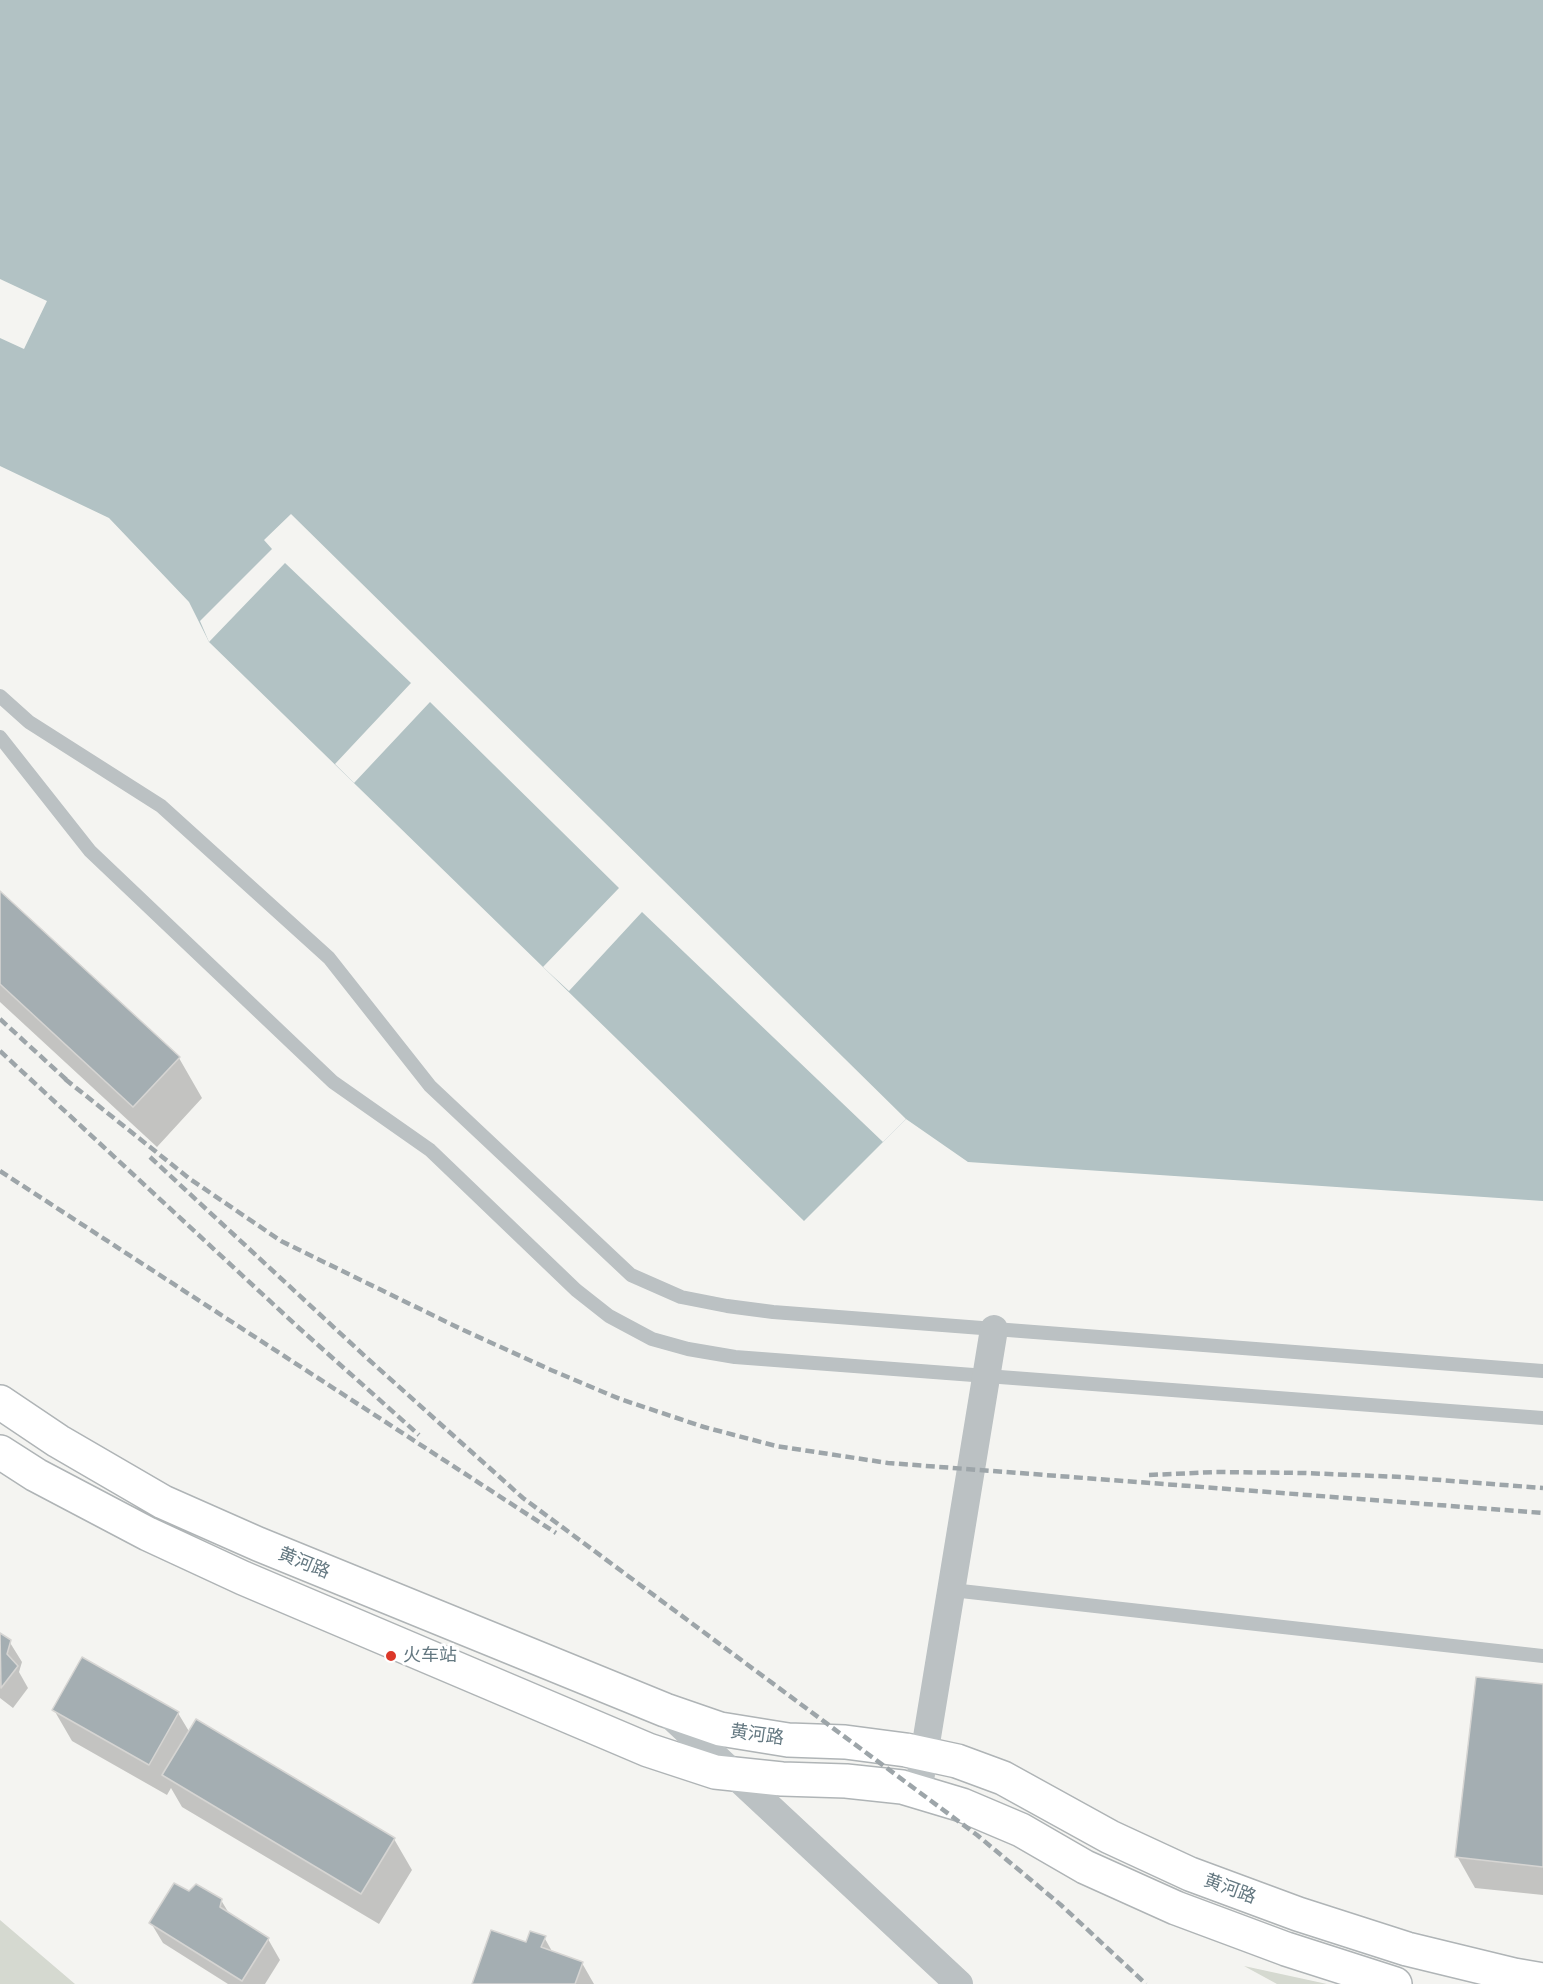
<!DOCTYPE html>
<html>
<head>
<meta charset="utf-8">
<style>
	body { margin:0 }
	canvas { display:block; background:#f4f4f1 }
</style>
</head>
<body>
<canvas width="1543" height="1984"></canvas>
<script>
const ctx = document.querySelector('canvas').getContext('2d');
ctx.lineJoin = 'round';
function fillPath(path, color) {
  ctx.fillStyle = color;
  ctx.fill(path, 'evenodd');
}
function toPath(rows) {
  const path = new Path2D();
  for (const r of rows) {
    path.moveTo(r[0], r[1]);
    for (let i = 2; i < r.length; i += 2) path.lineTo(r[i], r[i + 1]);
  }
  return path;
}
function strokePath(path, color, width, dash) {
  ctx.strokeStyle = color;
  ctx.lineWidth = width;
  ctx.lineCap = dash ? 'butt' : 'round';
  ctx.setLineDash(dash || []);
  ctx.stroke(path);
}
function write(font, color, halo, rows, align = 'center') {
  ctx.font = font + ' Mulish,"Noto Sans SC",sans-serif';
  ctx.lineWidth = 6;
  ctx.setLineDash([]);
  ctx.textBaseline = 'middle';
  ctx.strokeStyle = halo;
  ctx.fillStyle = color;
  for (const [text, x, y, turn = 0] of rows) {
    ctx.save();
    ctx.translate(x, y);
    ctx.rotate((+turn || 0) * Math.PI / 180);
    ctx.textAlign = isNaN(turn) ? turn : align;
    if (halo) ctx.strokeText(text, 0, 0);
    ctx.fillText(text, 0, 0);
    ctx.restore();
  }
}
fillPath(toPath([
	[0,1920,75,1984,0,1984],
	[1244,1966,1327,1984,1277,1984]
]), '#d5d9d0');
fillPath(toPath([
	[0,0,1543,0,1543,1201,968,1162,906,1119,804,1221,209,642,189,602,109,518,0,466]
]), '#b2c2c4');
fillPath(toPath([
	[0,279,47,301,24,349,0,338],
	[291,514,906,1119,883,1142,642,912,569,991,543,967,619,888,430,702,354,783,335,764,411,683,285,563,209,642,200,621,272,549,264,540]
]), '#f4f4f1');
fillPath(toPath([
	[0,893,179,1058,202,1098,157,1147,0,1002],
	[0,1634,9,1641,22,1662,19,1672,28,1688,13,1708,0,1698],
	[1543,1686,1543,1895,1475,1888,1457,1856],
	[54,1710,178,1713,190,1733,394,1839,412,1870,379,1924,182,1807,171,1788,167,1795,72,1741],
	[221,1900,230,1915,268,1939,280,1960,265,1984,228,1984,163,1943,151,1923],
	[544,1937,553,1953,582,1963,594,1984,474,1984,527,1944]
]), '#0003');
const building = toPath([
	[0,891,180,1057,133,1107,0,984,0,891],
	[0,1633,11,1640,7,1654,18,1666,1,1688,0,1633],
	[82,1657,179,1712,149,1765,52,1710,82,1657],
	[1476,1677,1543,1684,1543,1867,1455,1857,1476,1677],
	[196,1719,395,1838,361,1894,162,1775,196,1719],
	[174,1883,189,1891,196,1884,222,1899,220,1907,269,1938,242,1981,149,1923,174,1883],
	[491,1930,526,1942,530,1931,546,1936,541,1947,583,1962,575,1984,472,1984,491,1930]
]);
fillPath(building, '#a4aeb2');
strokePath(building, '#d6d5d3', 1.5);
const highway = toPath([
	[0,1402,58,1441,163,1502,258,1544,665,1710,720,1729,788,1740,845,1742,906,1750,957,1761,1003,1778,1110,1837,1190,1874,1298,1914,1407,1949,1514,1975,1543,1980],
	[0,1452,36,1475,148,1534,243,1578,648,1750,715,1772,782,1779,846,1781,902,1787,962,1805,1021,1830,1085,1867,1176,1908,1286,1949,1395,1984]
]);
strokePath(highway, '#afb4b6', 36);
strokePath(toPath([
	[0,696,29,722,161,806,329,958,430,1086,631,1275,681,1297,727,1306,773,1312,1543,1371],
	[0,737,90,851,333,1082,430,1150,576,1290,609,1316,652,1339,688,1349,735,1357,1543,1418],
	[952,1590,1543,1656]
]), '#bbc1c3', 14);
strokePath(toPath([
	[666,1711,959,1984],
	[918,1792,994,1329]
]), '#bbc1c3', 28);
strokePath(highway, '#fff', 33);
strokePath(toPath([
	[0,1019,71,1084],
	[0,1051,299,1328,419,1435],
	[65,1079,190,1179,281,1241,459,1328,551,1370,620,1399,704,1427,776,1446,888,1463,1543,1513],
	[150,1157,368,1359,523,1498,977,1835,1061,1905,1146,1984],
	[0,1171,556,1533],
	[1149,1475,1216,1472,1304,1473,1401,1477,1543,1488]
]), '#9da5a9', 4.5, [9, 4.5]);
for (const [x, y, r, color] of [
	[391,1656,6,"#dc3829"]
]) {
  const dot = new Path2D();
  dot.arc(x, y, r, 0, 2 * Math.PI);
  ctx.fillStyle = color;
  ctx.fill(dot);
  strokePath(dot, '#fff', 2);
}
write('18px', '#647881', '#fff', [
	["黄河路",304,1563,22],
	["黄河路",757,1735,8],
	["黄河路",1230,1889,20]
]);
write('18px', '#647881', '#fff', [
	["火车站",403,1656]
], 'left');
</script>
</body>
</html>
